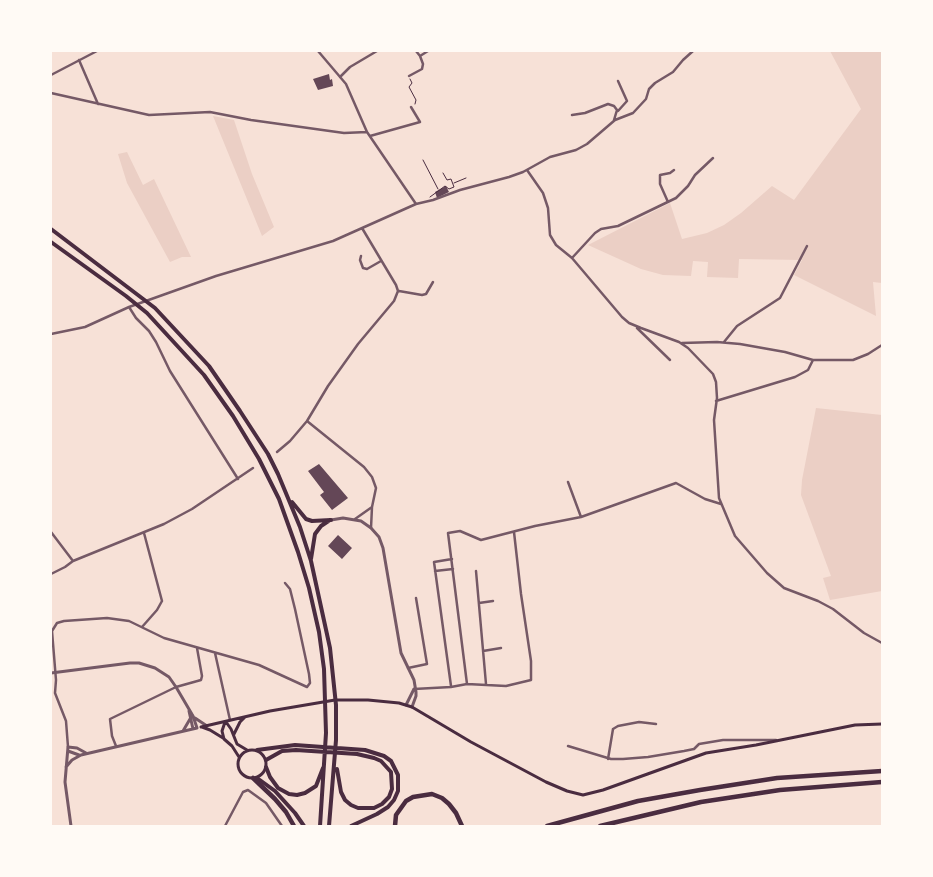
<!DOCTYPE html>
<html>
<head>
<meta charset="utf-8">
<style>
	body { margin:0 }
	#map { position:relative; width:933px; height:877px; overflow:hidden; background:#f7e1d7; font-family:Karla,sans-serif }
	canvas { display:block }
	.frame { position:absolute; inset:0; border:52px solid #fffaf5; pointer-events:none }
</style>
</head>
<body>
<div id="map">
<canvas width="933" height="877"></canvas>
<div class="frame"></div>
</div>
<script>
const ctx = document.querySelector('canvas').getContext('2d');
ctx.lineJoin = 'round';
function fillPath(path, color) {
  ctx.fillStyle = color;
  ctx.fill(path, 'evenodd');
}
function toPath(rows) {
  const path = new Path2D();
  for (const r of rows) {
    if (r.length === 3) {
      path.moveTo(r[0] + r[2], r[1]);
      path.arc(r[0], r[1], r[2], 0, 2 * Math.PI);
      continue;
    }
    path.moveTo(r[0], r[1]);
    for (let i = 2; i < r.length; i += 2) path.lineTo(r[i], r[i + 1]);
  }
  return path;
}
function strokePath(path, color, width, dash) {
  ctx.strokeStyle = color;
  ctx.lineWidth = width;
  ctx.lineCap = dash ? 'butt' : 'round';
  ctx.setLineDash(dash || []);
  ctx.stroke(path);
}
fillPath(toPath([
	[830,51,882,51,882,283,873,282,876,316,794,275,802,260,739,259,738,278,707,277,708,262,693,261,691,276,663,275,641,269,588,245,670,203,682,239,707,233,724,225,741,213,772,186,794,200,861,109],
	[213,116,234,120,252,174,274,227,262,236],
	[127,152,143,185,154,179,191,257,182,257,170,262,127,183,118,154],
	[816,408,882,415,882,591,830,600,823,578,831,576,801,495,802,480]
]), '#ebcfc5');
fillPath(toPath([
	[329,74,330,80,332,79,333,86,318,90,313,79],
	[446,186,449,192,437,198,435,192],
	[319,464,348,498,332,510,320,495,324,492,308,471],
	[338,535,352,548,342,559,328,546]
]), '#644757');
strokePath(toPath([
	[410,79,412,83,409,87,416,100,415,104],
	[423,160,438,189],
	[454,183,466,178],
	[430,197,445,186,449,189,454,187,451,179,447,180,443,173]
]), '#4a2c40', 1);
strokePath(toPath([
	[318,51,346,84,367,132,416,204],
	[416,51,420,56,428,51],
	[79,60,98,104],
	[51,75,97,51],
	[409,76,422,69,423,64,420,56],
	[340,77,350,67,377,51],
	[618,81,627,101,618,111],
	[51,93,149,115,210,112,251,120,344,133,367,132],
	[572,115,585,113,608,104,614,106,617,110,614,120],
	[370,136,420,122,411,107],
	[527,170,543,193,548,208,550,235,556,245,572,258,622,317,629,323,641,328,679,342,688,348,713,374,716,382,717,398,714,420,719,498,735,536,767,573,784,588,818,601,833,609,864,633,882,643],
	[668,202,660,184,660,175,670,173,674,170],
	[361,256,360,260,363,268,367,269,381,261],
	[572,258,595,233,601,229,618,226,676,198,688,186,695,175,713,158],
	[399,291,422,295,426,294,433,282],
	[129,307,136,318,149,331,156,342,170,371,238,479],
	[637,328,670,360],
	[51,334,85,327,129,307,216,276,333,241,416,204,433,200,460,190,509,177,523,172,550,157,576,150,587,144,615,120,633,113,646,99,649,89,655,83,673,72,683,60,693,51],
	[724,342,737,326,780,298,807,246],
	[682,343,717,342,740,344,785,352,813,360,853,360,868,354,882,345],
	[716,401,795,377,808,370,813,360],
	[307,421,364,467,372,477,376,488,372,507,371,528],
	[277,452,290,441,307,421,328,386,358,344,394,301,398,291,396,285,362,228],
	[568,482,581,517],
	[355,519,372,507],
	[51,532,73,561],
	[435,571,453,569],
	[476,571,486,684],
	[51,574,65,567,73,561,164,524,192,509,253,468],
	[479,603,493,601],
	[142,627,157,610,162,601,144,533],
	[483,651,501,648],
	[215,653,230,720],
	[408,668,427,664,416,598],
	[467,684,448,533,460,531,481,540,535,526,581,517,676,483,705,499,721,504],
	[451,686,434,562,452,559],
	[414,689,451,687,467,684,506,686,531,680,531,661,521,594,514,532],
	[116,746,112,736,110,719,176,687,201,680,202,676,197,648],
	[568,746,611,759,623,759,648,757,684,751,694,749,699,744,723,740,776,740],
	[68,747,66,721,55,693,56,680,52,631,57,623,64,621,107,618,129,621,164,638,259,665,307,687,310,683,309,674,295,609,290,589,285,583],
	[608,759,613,729,618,726,639,722,656,724],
	[225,826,243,792,248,790,266,803,282,826]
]), '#755966', 2.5);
strokePath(toPath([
	[331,520,343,518,361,521,371,528,379,537,383,548,401,653,414,680,416,692,416,696,412,707],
	[51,673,130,663,139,663,155,668,169,677,176,687,193,716,197,728],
	[406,705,414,689],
	[189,711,193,729],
	[195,718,207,726],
	[183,731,190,719],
	[68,751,79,755],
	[66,767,72,760,81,755,197,728],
	[71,826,65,782,68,747,77,748,86,753]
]), '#755966', 3);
strokePath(toPath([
	[225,722,222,731,224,739,232,746,239,757],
	[226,722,231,729,237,744,247,750],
	[201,727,270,711,335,700,368,700,399,703,412,707,471,742,546,782,567,791,583,795,603,790,706,753,756,745,855,725,882,724],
	[202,727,210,730,223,738],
	[234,734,240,722,245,717],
	[252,764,14]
]), '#4a2c40', 3);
strokePath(toPath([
	[51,229,155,308,209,366,240,411,268,454,278,474,300,527,311,561,330,648,336,705,336,740,329,826],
	[51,242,126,296,147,313,204,375,233,416,259,459,279,499,298,552,309,588,319,632,324,669,326,733,320,826],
	[292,502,306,519,312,521,331,520],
	[311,559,315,534,321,526,330,520],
	[257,750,295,745,365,750,384,756,391,761,398,775,398,791,394,800,388,807,377,814,351,826],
	[266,760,282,751,296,750,357,754,374,758,381,761,391,772,392,789,389,797,382,804,374,808,358,808,351,805,345,800,341,792,337,769],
	[266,767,270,777,278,788,289,794,297,795,305,793,316,786,323,768],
	[257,778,275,791,295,813,304,826]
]), '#4a2c40', 4);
strokePath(toPath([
	[253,778,275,799,286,812,294,826],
	[395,826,396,815,406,801,413,797,432,794,442,798,449,804,456,813,462,826],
	[547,826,638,801,700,790,777,778,882,771],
	[600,826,701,802,780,790,882,782]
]), '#4a2c40', 4.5);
</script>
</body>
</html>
